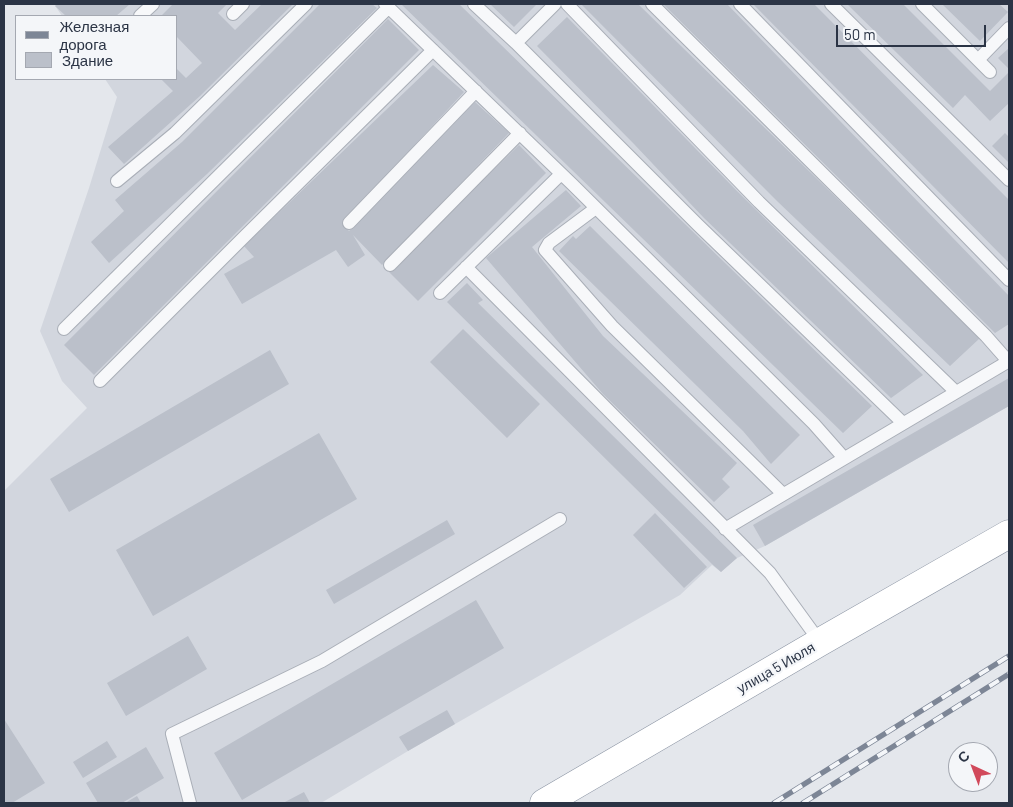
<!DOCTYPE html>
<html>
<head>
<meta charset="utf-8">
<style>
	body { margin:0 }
	#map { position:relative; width:1013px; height:807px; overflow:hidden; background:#e4e7ec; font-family:Barlow,sans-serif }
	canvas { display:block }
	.frame { position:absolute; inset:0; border:5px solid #2b3445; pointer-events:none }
	.legend { position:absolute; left:15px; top:15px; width:162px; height:65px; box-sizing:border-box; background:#f4f6f9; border:1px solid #a4a8b1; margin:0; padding:6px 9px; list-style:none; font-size:15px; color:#2b3445 }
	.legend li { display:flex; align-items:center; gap:10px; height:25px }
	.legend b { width:25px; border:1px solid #a4a8b1 }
	.north { position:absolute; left:948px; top:742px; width:50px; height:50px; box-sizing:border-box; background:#f4f6f9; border:1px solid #a4a8b1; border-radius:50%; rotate:317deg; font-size:14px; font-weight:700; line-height:20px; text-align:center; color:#2b3445 }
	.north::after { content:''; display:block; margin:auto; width:18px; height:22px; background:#d1495b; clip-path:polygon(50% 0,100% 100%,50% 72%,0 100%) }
	.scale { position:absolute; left:836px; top:25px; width:150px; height:22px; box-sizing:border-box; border:2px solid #2b3445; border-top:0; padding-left:6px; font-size:15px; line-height:18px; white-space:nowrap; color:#2b3445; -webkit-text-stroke:4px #f4f6f9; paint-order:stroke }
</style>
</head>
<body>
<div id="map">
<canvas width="1013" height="807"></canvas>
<div class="frame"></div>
<ul class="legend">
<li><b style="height:6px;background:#7d8696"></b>Железная дорога</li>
<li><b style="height:14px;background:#bbc0ca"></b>Здание</li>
</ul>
<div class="north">С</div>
<div class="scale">50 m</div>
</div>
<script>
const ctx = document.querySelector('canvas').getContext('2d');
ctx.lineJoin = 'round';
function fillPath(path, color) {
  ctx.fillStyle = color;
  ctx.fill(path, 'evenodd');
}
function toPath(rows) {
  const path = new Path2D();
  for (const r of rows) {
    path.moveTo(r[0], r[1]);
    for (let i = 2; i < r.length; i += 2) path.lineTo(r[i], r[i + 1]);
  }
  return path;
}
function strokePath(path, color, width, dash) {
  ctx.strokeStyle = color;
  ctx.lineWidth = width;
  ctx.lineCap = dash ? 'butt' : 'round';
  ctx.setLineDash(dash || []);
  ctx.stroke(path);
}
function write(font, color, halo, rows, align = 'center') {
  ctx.font = font + ' Barlow,sans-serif';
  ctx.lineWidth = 4.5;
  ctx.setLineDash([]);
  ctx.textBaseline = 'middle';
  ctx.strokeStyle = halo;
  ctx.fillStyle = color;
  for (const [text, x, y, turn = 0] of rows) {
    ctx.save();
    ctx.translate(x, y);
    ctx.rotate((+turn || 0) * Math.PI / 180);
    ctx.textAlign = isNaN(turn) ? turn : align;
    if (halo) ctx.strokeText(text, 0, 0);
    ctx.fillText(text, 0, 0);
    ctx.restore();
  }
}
fillPath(toPath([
	[54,4,1009,4,1009,406,765,546,737,558,721,572,712,565,680,595,408,751,321,803,4,803,4,491,87,408,62,381,40,331,89,188,117,97,105,79,176,79,176,16,62,16]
]), '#d2d6de');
fillPath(toPath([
	[58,4,130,4,116,16,66,16,55,6],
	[173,4,227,4,218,13,235,30,262,4,293,4,200,96,124,164,108,147,173,91,161,79,176,79,176,68,186,78,202,63,176,36,176,16,161,16],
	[320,4,372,4,377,8,207,174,109,263,91,242,124,211,115,200,182,142],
	[401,4,459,4,872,406,843,433],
	[490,4,537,4,514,27],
	[581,4,638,4,980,338,950,366,777,201],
	[663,4,727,4,1009,296,1009,324,995,333],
	[753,4,814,4,1009,200,1009,263],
	[847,4,903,4,990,91,1009,72,1009,103,990,121,965,95,953,108],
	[942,4,999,4,1008,12,980,41],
	[567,17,737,191,923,375,891,398,704,218,634,144,537,46],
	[388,19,419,50,94,375,64,345],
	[1009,48,1009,69,998,58],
	[433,65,464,92,342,223,349,231,475,102,509,133,382,265,353,235,365,255,348,267,336,250,242,304,224,274,254,257,244,246],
	[1005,133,1009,137,1009,163,992,146],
	[519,145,546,173,418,301,389,272],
	[566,190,581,206,532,247,603,336,737,463,722,479,730,487,714,502,603,394,486,258],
	[590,226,800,435,771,464,743,431,559,251,573,236,576,239],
	[467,283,483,300,478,303,737,558,721,572,712,564,447,302],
	[463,329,540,404,507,438,430,362],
	[270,350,289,384,69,512,50,479],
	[1009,378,1009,406,765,546,753,525],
	[319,433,357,499,153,616,116,550],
	[655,513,707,567,684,588,633,535],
	[447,520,455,534,334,604,326,590],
	[476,600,504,648,242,800,214,753],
	[188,636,207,669,126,716,107,683],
	[447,710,455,724,408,751,399,737],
	[4,719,45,783,12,803,4,803],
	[107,741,117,757,83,778,73,762],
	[146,747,164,778,122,803,98,803,86,783],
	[304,792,310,803,283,803],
	[137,796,141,803,125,803]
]), '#bbc0ca');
const service = toPath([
	[385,4,572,184,814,424,844,458],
	[474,4,516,43,698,225,903,423],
	[567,4,759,202,956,392],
	[652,4,986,336,1008,361],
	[740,4,1009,280],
	[831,4,1009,180],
	[922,4,990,72],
	[233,14,243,4],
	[140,16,153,4],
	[516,43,555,4],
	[978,60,1009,28],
	[117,181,175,133,306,4],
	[596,208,549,243,545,250,612,326,783,494],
	[349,223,476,91],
	[390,265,520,133],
	[466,267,770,573,820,642],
	[440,293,561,174],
	[64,329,389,7],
	[100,381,241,240,433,50],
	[725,529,1009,361],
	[190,803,172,734,322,661,560,519]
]);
const trunk = toPath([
	[544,803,820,642,1009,534]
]);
strokePath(service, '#a9aeb7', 14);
strokePath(trunk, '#8b94a3', 29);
strokePath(service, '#f7f8fa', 12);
strokePath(trunk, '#fff', 28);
const rail = toPath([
	[774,803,1009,656],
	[803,803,1009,674]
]);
strokePath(rail, '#7d8696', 5.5);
strokePath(rail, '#f4f6f9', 4, [11]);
write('14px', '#2b3445', '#f4f6f9', [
	["улица 5 Июля",776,668,-30]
]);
</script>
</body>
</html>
